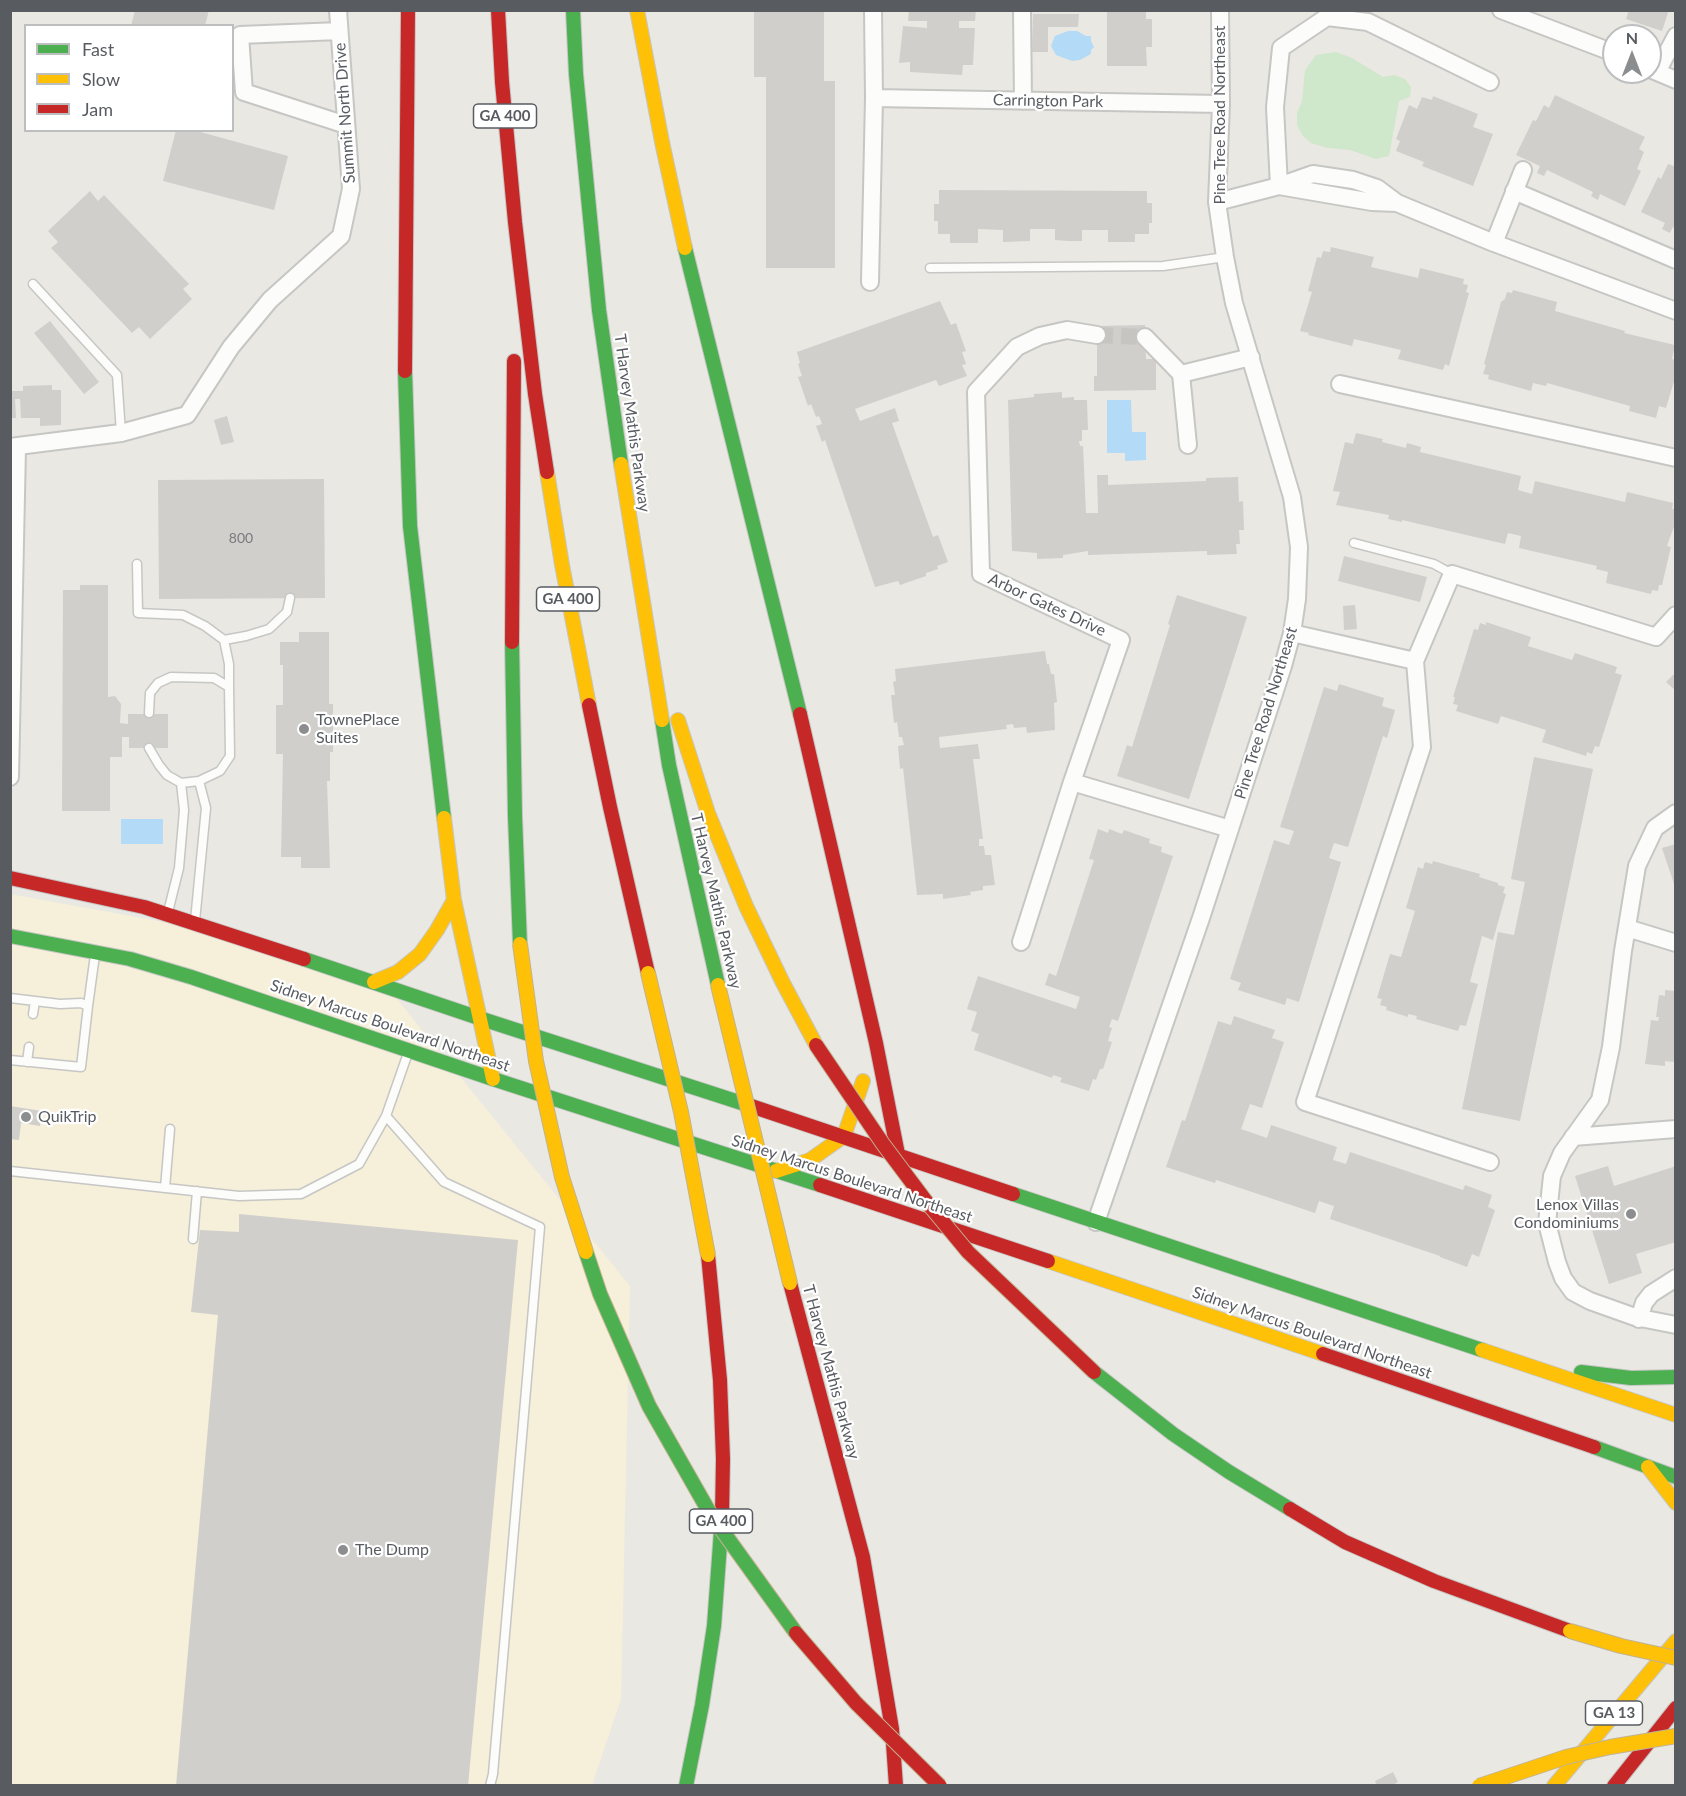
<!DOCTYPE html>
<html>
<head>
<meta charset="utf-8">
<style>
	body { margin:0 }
	#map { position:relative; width:1686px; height:1796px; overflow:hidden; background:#eae8e2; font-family:Lato,sans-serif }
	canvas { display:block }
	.frame { position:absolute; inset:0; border:12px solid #585c61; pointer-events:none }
	.legend { position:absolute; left:24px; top:24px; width:210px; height:108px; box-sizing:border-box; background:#fff; border:2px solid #bcbec0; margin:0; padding:8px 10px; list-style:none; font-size:18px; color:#585c61 }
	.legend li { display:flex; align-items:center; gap:12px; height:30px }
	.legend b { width:30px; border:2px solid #bcbec0 }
	.north { position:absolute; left:1602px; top:24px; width:60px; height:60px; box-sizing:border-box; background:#fff; border:2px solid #bcbec0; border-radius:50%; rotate:0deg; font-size:16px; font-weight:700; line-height:24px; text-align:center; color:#585c61 }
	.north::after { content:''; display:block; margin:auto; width:21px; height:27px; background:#8b8d8e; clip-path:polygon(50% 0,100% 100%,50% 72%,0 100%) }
</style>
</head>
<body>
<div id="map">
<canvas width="1686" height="1796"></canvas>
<div class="frame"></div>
<ul class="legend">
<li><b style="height:8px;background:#4caf50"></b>Fast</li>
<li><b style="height:8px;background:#ffc107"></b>Slow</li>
<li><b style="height:8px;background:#c62828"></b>Jam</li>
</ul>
<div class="north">N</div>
</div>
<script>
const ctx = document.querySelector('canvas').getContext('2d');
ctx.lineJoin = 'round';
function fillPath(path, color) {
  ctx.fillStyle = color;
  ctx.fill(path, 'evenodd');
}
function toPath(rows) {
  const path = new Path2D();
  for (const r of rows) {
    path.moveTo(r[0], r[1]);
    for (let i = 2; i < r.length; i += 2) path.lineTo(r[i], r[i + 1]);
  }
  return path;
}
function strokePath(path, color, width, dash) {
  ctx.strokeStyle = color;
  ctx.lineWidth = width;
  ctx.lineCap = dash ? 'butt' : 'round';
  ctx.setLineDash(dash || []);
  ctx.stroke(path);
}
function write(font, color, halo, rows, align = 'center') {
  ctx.font = font + ' Lato,sans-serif';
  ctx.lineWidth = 4.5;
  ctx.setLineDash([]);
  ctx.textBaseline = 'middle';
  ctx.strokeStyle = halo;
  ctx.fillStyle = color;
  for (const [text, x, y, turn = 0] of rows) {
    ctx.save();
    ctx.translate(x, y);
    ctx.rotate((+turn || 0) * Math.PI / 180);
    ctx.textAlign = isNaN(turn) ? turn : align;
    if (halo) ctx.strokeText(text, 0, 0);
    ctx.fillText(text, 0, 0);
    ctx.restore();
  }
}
fillPath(toPath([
	[10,894,240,936,379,977,630,1286,621,1699,592,1785,11,1785]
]), '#f6efd9');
fillPath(toPath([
	[1336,52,1352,58,1383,77,1394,75,1405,79,1411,87,1410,97,1399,101,1389,156,1376,159,1350,150,1328,148,1311,143,1303,136,1297,125,1297,113,1302,101,1305,70,1316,55]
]), '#cfe7cb');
fillPath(toPath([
	[1068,31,1077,31,1086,36,1091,36,1091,41,1094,47,1091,50,1091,54,1080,60,1072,61,1056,55,1051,46,1055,36],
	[1107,400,1131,400,1132,432,1146,432,1146,460,1125,461,1125,453,1107,453],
	[121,819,163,819,163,844,121,844]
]), '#b3daf6');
fillPath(toPath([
	[135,10,209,10,205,26,131,26],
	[754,10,824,10,824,81,835,81,835,268,766,268,766,77,754,77],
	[909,10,976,10,975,21,959,21,959,28,975,28,973,65,963,65,962,75,910,72,910,62,899,63,903,26,927,28,927,21,908,21],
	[1629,10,1669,10,1662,31,1626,19],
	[1107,11,1146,11,1146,19,1152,19,1152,47,1146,47,1147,66,1107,66],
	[1033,14,1079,14,1078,27,1048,27,1048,52,1032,52],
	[1555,95,1645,137,1639,149,1644,152,1637,169,1641,171,1625,206,1600,194,1598,200,1591,196,1593,192,1547,170,1544,176,1537,173,1540,166,1516,155,1533,120,1536,121,1544,105,1549,108],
	[1433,96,1478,114,1473,127,1493,134,1473,186,1422,166,1424,162,1396,151,1400,141,1396,139,1409,105,1417,109,1422,97,1432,100],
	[176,130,193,130,288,156,274,210,163,181],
	[1676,163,1676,228,1673,227,1670,233,1662,229,1665,223,1641,212,1658,177,1661,179,1668,164,1674,166],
	[939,190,1147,191,1147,203,1152,203,1152,223,1149,223,1149,234,1135,234,1135,242,1108,242,1108,230,1082,230,1082,241,1068,241,1055,240,1055,229,1030,229,1030,241,1003,242,1003,230,978,229,978,243,950,243,950,234,938,234,938,221,934,221,934,204,939,204],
	[90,191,98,201,104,195,189,284,183,289,192,299,150,339,139,327,132,333,51,248,58,242,48,231],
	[1331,247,1374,257,1371,267,1418,278,1420,268,1464,279,1463,284,1468,285,1466,292,1469,293,1449,366,1445,364,1443,370,1398,359,1401,350,1354,339,1352,346,1308,335,1309,333,1300,331,1312,292,1308,291,1317,257,1321,258,1323,251,1330,252],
	[1513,290,1557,302,1555,311,1625,331,1624,333,1675,345,1672,359,1676,360,1676,375,1666,408,1659,406,1656,418,1629,411,1630,406,1547,383,1546,386,1533,383,1531,391,1488,379,1489,375,1483,374,1486,365,1484,364,1501,302,1505,299,1507,292,1512,293],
	[940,301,951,325,956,323,966,351,962,352,966,364,962,365,967,376,939,386,936,380,855,409,860,421,895,408,899,421,892,423,933,537,938,535,948,562,937,566,938,569,926,573,926,576,900,585,898,581,875,587,825,440,822,442,816,426,822,424,819,416,816,417,811,404,808,406,798,377,802,376,798,364,800,363,797,352],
	[50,321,99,382,84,394,34,333],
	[1145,325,1146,359,1156,359,1156,390,1094,391,1094,376,1097,376,1097,326],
	[52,385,52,390,61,390,61,425,40,426,40,418,21,418,20,399,15,399,16,418,10,418,10,391,23,391,23,386],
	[1062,392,1062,398,1074,397,1074,400,1087,400,1088,430,1082,430,1082,441,1079,441,1080,446,1083,446,1086,513,1098,513,1097,475,1108,475,1108,485,1206,481,1206,478,1238,477,1239,502,1243,501,1244,530,1239,530,1240,544,1236,544,1237,554,1207,555,1207,551,1088,555,1088,551,1063,555,1063,558,1037,559,1037,553,1012,551,1008,400,1034,397,1034,394],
	[227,416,234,442,221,445,214,420],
	[1356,433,1383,439,1382,442,1406,448,1407,443,1421,447,1420,452,1521,476,1518,490,1532,494,1535,481,1625,502,1627,492,1673,503,1672,509,1676,509,1676,521,1667,546,1671,547,1662,585,1659,585,1658,591,1652,590,1651,594,1606,583,1608,572,1596,569,1597,566,1519,548,1521,536,1508,533,1505,544,1402,520,1402,522,1388,519,1389,515,1336,505,1340,492,1333,491,1345,442,1353,444],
	[324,479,325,598,159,599,158,480],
	[1344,556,1427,577,1420,602,1338,581],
	[80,585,108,585,108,697,115,696,121,704,120,723,128,724,128,714,168,714,168,748,129,748,129,737,122,737,122,757,110,757,110,811,62,811,63,590,80,590],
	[1177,595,1247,617,1189,799,1117,776,1127,745,1132,747,1170,625,1168,624],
	[1355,605,1357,629,1344,630,1343,606],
	[1486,622,1531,637,1528,646,1572,660,1575,653,1617,667,1615,673,1622,675,1599,747,1595,746,1592,754,1587,752,1586,756,1542,742,1546,730,1501,716,1498,724,1456,711,1458,705,1453,704,1455,697,1453,697,1474,629,1478,630,1480,623,1486,625],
	[299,632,329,632,329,704,333,704,333,752,330,752,330,781,327,781,330,868,301,868,301,857,281,857,283,754,276,754,276,705,283,705,283,665,280,665,280,642,299,642],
	[1045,651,1047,664,1049,664,1051,674,1054,674,1057,702,1054,703,1055,730,1027,733,1026,727,1014,728,1013,724,1006,725,1007,729,939,737,940,748,978,744,980,759,973,759,983,839,979,839,979,846,984,846,985,855,991,855,995,885,983,886,983,890,970,892,971,895,943,899,943,894,917,895,903,768,900,769,898,746,904,745,902,737,899,737,897,722,894,723,891,695,895,695,893,682,896,681,895,669],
	[1676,672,1676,691,1666,682],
	[1339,684,1384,698,1382,706,1395,710,1387,738,1383,736,1348,847,1334,843,1329,858,1341,862,1299,1002,1287,998,1285,1005,1238,990,1241,983,1230,979,1274,840,1289,845,1294,831,1280,827,1324,687,1337,691],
	[1534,757,1593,769,1520,1121,1462,1109,1498,932,1514,935,1525,882,1511,879],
	[1098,829,1108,833,1109,829,1122,834,1124,830,1150,839,1149,843,1162,847,1161,852,1173,856,1118,1021,1112,1019,1109,1027,1112,1028,1108,1041,1112,1042,1103,1069,1100,1069,1096,1080,1093,1079,1089,1091,1060,1082,1062,1078,1053,1075,1052,1078,974,1050,979,1034,971,1031,977,1012,967,1009,978,976,1076,1009,1080,997,1045,985,1049,973,1056,976,1094,860,1089,859],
	[1676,844,1676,887,1675,887,1662,848],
	[1433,861,1480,874,1479,877,1498,883,1498,885,1505,887,1503,893,1506,894,1493,940,1482,936,1470,982,1478,984,1466,1026,1460,1025,1458,1031,1416,1019,1417,1016,1408,1014,1408,1017,1386,1010,1387,1007,1380,1005,1382,999,1377,998,1390,954,1401,957,1415,911,1406,908,1418,867,1423,869,1425,862,1432,864],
	[1665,990,1676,991,1676,1059,1673,1062,1665,1061,1665,1066,1645,1064,1651,1020,1658,1021,1659,1017,1656,1017,1659,995,1665,996],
	[1234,1016,1275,1030,1272,1038,1284,1042,1262,1108,1250,1104,1241,1129,1267,1138,1271,1125,1337,1147,1333,1160,1346,1164,1350,1152,1463,1190,1465,1185,1492,1195,1488,1207,1495,1210,1479,1257,1472,1254,1467,1267,1440,1257,1440,1256,1330,1219,1334,1206,1319,1201,1315,1213,1216,1180,1215,1183,1166,1167,1182,1120,1185,1121,1218,1021,1231,1025],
	[10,1106,42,1111,40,1126,21,1123,19,1140,10,1139],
	[1608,1166,1614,1186,1676,1166,1676,1242,1636,1254,1642,1273,1609,1284,1575,1176],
	[239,1214,518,1240,468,1786,176,1786,218,1315,191,1312,200,1230,239,1232],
	[1393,1772,1398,1782,1391,1786,1377,1786,1375,1781]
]), '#d1cfcc');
strokePath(toPath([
	[1097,335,1145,337]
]), '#c6c5c2', 16, [16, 8]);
const lane = toPath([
	[930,268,1163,266,1225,257],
	[33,284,117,375,121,433],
	[1354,543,1434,564,1452,574],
	[137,564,138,613,183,615,205,626,224,640,229,664,229,687],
	[224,640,246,636,269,629,287,612,290,598],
	[149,713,150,693,158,683,171,677,214,678,229,687,230,756,220,771,199,781,181,783,167,775,159,765,149,748],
	[168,912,179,868,184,810,181,783],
	[195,921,206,808,199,781],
	[10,998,60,1004,81,1003,88,1006,95,955],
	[33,1014,35,1001],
	[10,1060,81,1067,88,1006],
	[27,1062,29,1047],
	[386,1116,444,1182,540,1227,493,1774,490,1786],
	[10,1171,239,1196,301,1194,359,1164,386,1116,408,1053],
	[165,1188,170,1129],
	[193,1239,197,1191]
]);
const street = toPath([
	[1022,10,1023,101],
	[1501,10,1614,53],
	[339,31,240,35,244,92,346,125],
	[1650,69,1676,80],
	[1657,72,1676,36],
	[874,98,1221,104],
	[1279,186,1275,107,1281,48,1327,17,1368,22,1490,82],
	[1279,186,1372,202,1397,203],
	[1514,191,1676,260],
	[1217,202,1279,186,1313,174,1353,180,1377,188,1397,203,1494,243,1676,311],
	[1494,243,1523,170],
	[870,282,874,98,873,10],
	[1145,337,1181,374,1251,357],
	[1181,374,1188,445],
	[1340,384,1676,458],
	[10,447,121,433,187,415,231,347,270,300,341,236,351,189,338,10],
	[1292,633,1415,661],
	[10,777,17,448],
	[1072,782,1230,829],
	[1676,813,1655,828,1637,866,1623,951,1611,1047,1600,1100,1562,1153,1552,1176,1547,1223,1557,1262,1563,1278,1573,1292,1590,1301,1635,1317,1676,1325],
	[1627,928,1676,943],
	[1021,942,1072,782,1121,640,981,574,976,392,1017,347,1040,336,1067,330,1097,335],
	[1573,1137,1676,1129],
	[1490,1162,1305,1102,1422,747,1415,661,1452,574,1656,637,1676,615],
	[1096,1222,1201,918,1283,666,1292,633,1297,599,1299,547,1292,497,1234,303,1225,257,1217,202,1221,104,1220,10],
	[1639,1319,1644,1303,1651,1294,1676,1278]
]);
const fast = toPath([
	[573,10,576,74,599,310,621,464],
	[685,248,800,714],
	[405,371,410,526,444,818],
	[512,642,515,816,520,944],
	[662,720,669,765,718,985],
	[10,936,130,959,191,977,493,1079],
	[304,959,479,1018],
	[479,1018,751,1106],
	[493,1079,820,1185],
	[1013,1194,1482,1350],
	[1094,1372,1173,1434,1229,1472,1290,1509],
	[1581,1372,1631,1378,1676,1377],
	[1594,1447,1676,1477],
	[686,1786,702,1705,714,1626,722,1517]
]);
const slow = toPath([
	[637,10,662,142,685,248],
	[621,464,662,720],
	[547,472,562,565,589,705],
	[678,720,708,813,746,906,783,983,816,1045],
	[444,818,454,900,493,1079],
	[374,982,398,972,420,954,437,930,454,900],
	[776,1171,810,1160,844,1136,863,1081],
	[1048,1261,1323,1354],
	[1482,1350,1676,1415],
	[1648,1467,1676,1503],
	[1554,1786,1676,1641]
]);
const jam = toPath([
	[498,10,502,82,515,222,535,394,547,472],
	[405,371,408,10],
	[512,642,514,361],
	[589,705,610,807,648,973],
	[800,714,876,1043,898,1154],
	[10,878,144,907,304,959],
	[751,1106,1013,1194],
	[820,1185,1048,1261],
	[708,1255,720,1380,723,1459,722,1517],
	[790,1283,863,1557,892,1729,896,1786],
	[1323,1354,1594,1447],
	[1290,1509,1345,1542,1434,1581,1570,1631],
	[1614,1786,1676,1708]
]);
strokePath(lane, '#c6c6c4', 11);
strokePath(street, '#c6c6c4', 20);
strokePath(fast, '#c5c6c4', 16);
strokePath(slow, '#c5c6c4', 16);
strokePath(jam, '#c5c6c4', 16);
strokePath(lane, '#fcfcfb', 8);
strokePath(street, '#fcfcfb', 16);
strokePath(fast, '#4caf50', 14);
strokePath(slow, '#ffc107', 14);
strokePath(jam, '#c62828', 14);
const fastBridge = toPath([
	[586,1252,600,1294,649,1406,711,1515,796,1633]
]);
const slowBridge = toPath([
	[520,944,536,1061,562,1177,586,1252],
	[648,973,681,1112,708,1255],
	[718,985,790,1283],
	[1570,1631,1621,1646,1676,1658],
	[1479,1786,1566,1757,1610,1747,1676,1736]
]);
const jamBridge = toPath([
	[816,1045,883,1144,925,1200,968,1252,1094,1372],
	[796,1633,856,1703,940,1786]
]);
strokePath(fastBridge, '#c1b290', 16, []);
strokePath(slowBridge, '#c1b290', 16, []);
strokePath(jamBridge, '#c1b290', 16, []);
strokePath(fastBridge, '#4caf50', 14);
strokePath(slowBridge, '#ffc107', 14);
strokePath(jamBridge, '#c62828', 14);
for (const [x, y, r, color] of [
	[304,729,6,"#8b8d8e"],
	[26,1117,6,"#8b8d8e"],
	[1631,1214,6,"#8b8d8e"],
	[343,1550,6,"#8b8d8e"]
]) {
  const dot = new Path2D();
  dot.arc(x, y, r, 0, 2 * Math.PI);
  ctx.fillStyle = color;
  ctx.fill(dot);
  strokePath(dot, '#fff', 2);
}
write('14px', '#787a7d', null, [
	["800",241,538]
]);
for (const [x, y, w] of [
	[505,116,63],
	[568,599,63],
	[721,1521,63],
	[1614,1713,57]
]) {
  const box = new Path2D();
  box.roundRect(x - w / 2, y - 12, w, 24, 4.5);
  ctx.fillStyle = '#fff';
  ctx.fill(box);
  strokePath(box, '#585c61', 1.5);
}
write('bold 15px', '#585c61', null, [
	["GA 400",505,116],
	["GA 400",568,599],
	["GA 400",721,1521],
	["GA 13",1614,1713]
]);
write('16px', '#585c61', '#fff', [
	["Carrington Park",1048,101,1],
	["Summit North Drive",345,113,-94],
	["Pine Tree Road Northeast",1220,115,-90],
	["T Harvey Mathis Parkway",632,423,82],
	["Arbor Gates Drive",1047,605,25],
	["Pine Tree Road Northeast",1266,713,-73],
	["T Harvey Mathis Parkway",716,901,77],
	["Sidney Marcus Boulevard Northeast",390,1026,19],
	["Sidney Marcus Boulevard Northeast",852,1179,18],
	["Sidney Marcus Boulevard Northeast",1312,1333,19],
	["T Harvey Mathis Parkway",831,1372,75]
]);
write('16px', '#585c61', '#fff', [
	["TownePlace",316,720],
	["Suites",316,738],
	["QuikTrip",38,1117],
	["Lenox Villas",1619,1205,"right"],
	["Condominiums",1619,1223,"right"],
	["The Dump",355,1550]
], 'left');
</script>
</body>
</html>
